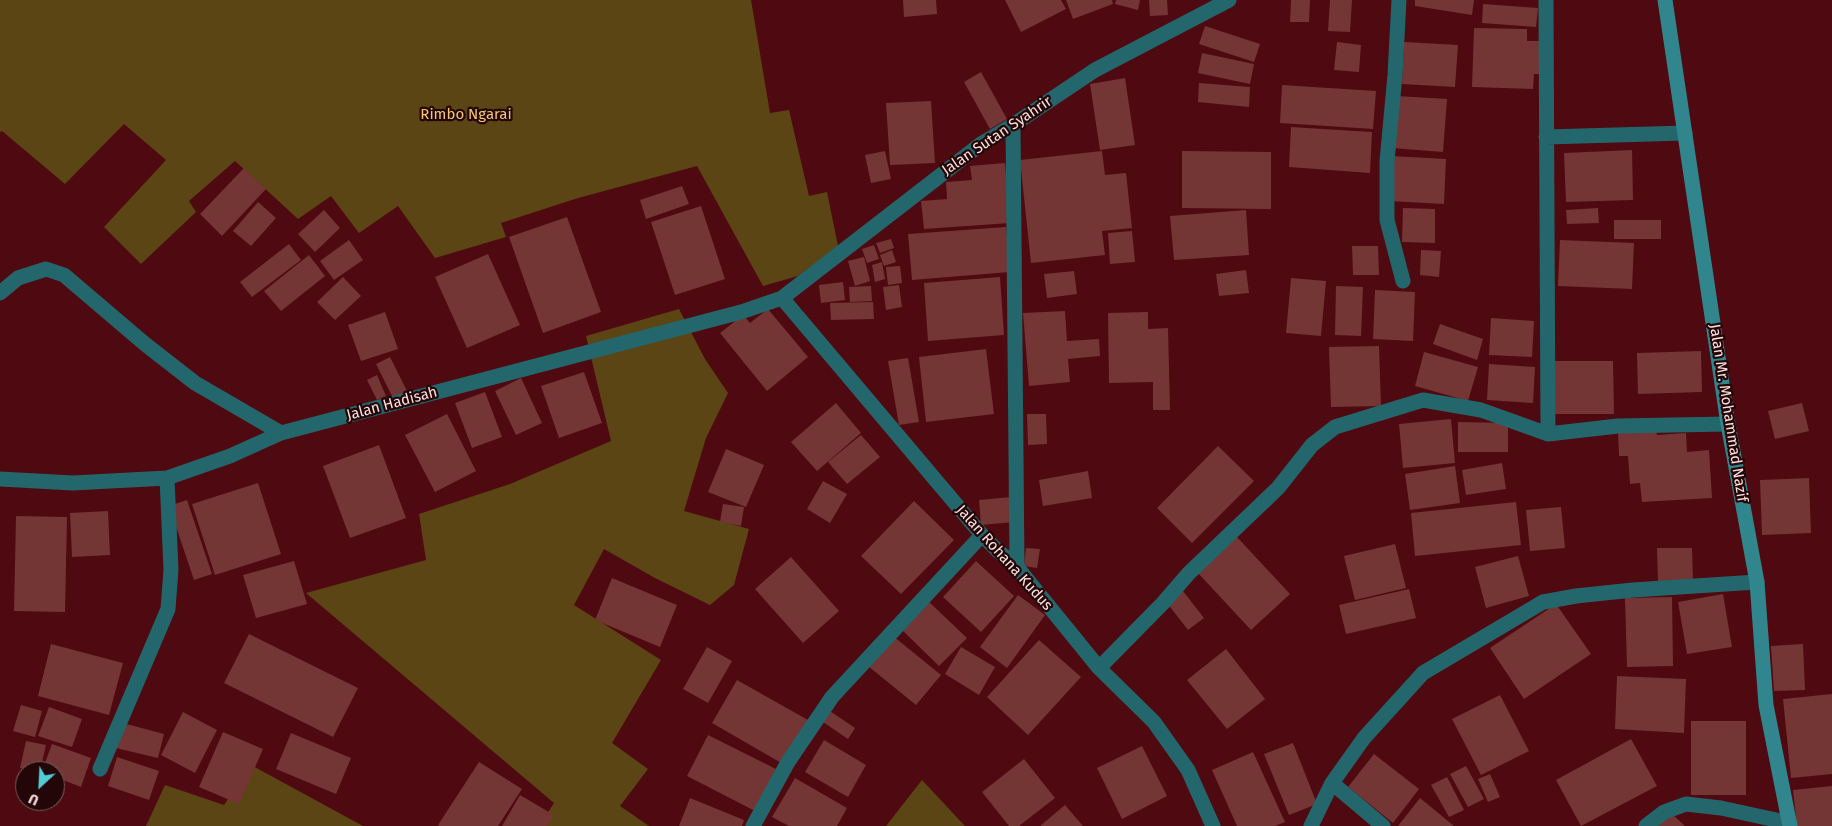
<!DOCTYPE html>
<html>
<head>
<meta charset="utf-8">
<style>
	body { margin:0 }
	#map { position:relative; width:1832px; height:826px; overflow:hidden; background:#4f0910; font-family:"Fira Sans",sans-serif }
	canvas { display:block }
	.north { position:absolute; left:15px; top:761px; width:50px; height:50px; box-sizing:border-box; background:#230607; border:1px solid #7a5e5d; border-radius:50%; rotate:205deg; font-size:14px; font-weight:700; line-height:20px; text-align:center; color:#fce1df }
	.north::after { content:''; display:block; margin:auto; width:18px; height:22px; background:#51ccd5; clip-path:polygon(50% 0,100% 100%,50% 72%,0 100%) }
</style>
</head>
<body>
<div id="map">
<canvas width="1832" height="826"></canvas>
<div class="north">U</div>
</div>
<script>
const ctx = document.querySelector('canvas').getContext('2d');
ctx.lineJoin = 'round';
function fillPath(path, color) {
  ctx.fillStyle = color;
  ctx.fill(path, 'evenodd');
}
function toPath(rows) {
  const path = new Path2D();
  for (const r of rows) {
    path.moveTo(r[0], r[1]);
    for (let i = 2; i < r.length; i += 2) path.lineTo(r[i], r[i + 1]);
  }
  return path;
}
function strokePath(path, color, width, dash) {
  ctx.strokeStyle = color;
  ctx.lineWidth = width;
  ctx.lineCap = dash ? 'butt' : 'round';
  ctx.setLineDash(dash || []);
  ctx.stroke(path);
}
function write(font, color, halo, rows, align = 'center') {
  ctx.font = font + ' "Fira Sans",sans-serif';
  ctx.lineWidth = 4.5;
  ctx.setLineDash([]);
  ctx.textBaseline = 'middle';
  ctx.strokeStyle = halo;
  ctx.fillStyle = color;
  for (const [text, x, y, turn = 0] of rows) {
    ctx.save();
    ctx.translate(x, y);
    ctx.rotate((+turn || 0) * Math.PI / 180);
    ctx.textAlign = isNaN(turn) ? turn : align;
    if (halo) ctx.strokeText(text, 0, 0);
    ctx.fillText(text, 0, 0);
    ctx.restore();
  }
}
fillPath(toPath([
	[0,0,751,0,770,113,789,110,809,196,827,192,838,246,798,276,763,286,697,166,578,198,501,223,506,237,435,258,398,206,359,233,331,196,298,219,235,161,189,201,196,212,141,264,104,227,166,160,124,124,65,184,2,131,0,132],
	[679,309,705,359,728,393,706,438,684,511,749,529,734,585,710,605,655,578,604,549,574,605,661,660,612,743,648,769,620,806,649,826,539,826,554,803,306,593,426,560,419,514,510,484,611,441,586,336],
	[251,765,363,826,146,826,165,785,224,805],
	[922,780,965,826,886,826]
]), '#5b4515');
fillPath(toPath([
	[903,0,936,0,937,14,904,17],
	[1005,0,1061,0,1066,9,1021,32],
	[1066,0,1112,0,1113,4,1073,19],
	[1116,0,1140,0,1138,10,1115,4],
	[1149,0,1167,0,1168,15,1150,16],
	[1291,0,1310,0,1309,22,1290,22],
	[1330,0,1352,0,1350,32,1328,31],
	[1415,0,1474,0,1472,15,1415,6],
	[1483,4,1538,8,1536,27,1482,23],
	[1205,26,1260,44,1254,62,1199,44],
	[1474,28,1527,29,1527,41,1541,41,1541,74,1534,74,1533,89,1472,87],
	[1337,42,1361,45,1359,72,1334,70],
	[1404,42,1458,45,1455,87,1402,84],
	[1202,53,1254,64,1250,84,1198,73],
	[981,72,1007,119,990,129,964,82],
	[1125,78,1135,145,1100,150,1090,84],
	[1199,83,1250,87,1249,107,1198,102],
	[1282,85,1376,91,1373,129,1280,123],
	[1396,96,1447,99,1443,152,1392,148],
	[931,101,935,163,890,165,886,103],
	[1291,127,1372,132,1370,173,1289,167],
	[1632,150,1633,200,1566,202,1564,153],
	[885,151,891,179,871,183,865,155],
	[1102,151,1105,175,1126,173,1132,228,1102,231,1105,255,1031,263,1020,160],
	[1182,151,1271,152,1271,209,1182,208],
	[1391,156,1446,159,1444,204,1389,201],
	[1005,163,1010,223,924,229,921,201,947,199,946,182,972,180,970,166],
	[244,168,266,189,222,236,200,214],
	[682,186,689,204,646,219,640,200],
	[258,202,276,218,251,246,233,231],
	[701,206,725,279,675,295,651,222],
	[1403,208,1435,209,1435,243,1402,242],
	[1598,208,1599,223,1567,224,1566,210],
	[324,210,340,228,315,252,298,234],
	[1246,210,1249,255,1174,260,1170,216],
	[567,217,601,312,543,333,509,237],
	[1614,220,1661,220,1661,239,1614,239],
	[1006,227,1010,272,912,280,908,234],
	[1132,231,1135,262,1110,264,1108,233],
	[891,239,894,248,880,253,876,243],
	[349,240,363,260,334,280,320,261],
	[1560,240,1634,243,1632,289,1558,286],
	[289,244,301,260,252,297,240,282],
	[874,245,879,259,867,263,862,249],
	[1352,246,1378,246,1379,275,1353,275],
	[892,250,896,262,884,266,880,255],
	[1421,250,1441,251,1439,277,1420,275],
	[488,254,520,325,467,348,435,277],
	[309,255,325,276,281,311,264,291],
	[864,257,870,281,855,286,848,261],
	[882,262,885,279,875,282,872,265],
	[900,266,902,283,888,285,886,267],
	[1246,270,1249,293,1219,296,1216,274],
	[1074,271,1077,294,1047,298,1044,274],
	[343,277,361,296,335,320,317,302],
	[1000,277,1004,335,928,341,924,283],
	[1291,278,1326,281,1321,336,1286,333],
	[843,282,845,300,821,303,819,285],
	[899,285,902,307,886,310,883,287],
	[871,286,872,301,850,302,849,287],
	[1336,286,1363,287,1361,336,1335,335],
	[1375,290,1415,292,1413,341,1373,339],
	[873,302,874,319,831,320,830,303],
	[768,309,808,357,767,391,720,333,743,315,750,323],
	[1065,311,1067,341,1099,339,1100,356,1068,359,1070,382,1029,386,1023,313],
	[385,312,398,349,361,361,348,325],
	[1148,312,1148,329,1168,328,1170,410,1153,410,1153,382,1109,383,1108,313],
	[1491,318,1534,321,1532,357,1489,355],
	[1440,324,1483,339,1477,360,1433,344],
	[1379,346,1381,406,1331,407,1329,347],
	[986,349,994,414,926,422,919,357],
	[1701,351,1702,392,1638,394,1637,353],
	[1424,352,1478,367,1468,401,1415,386],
	[390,357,407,391,393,398,376,364],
	[908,358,919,422,899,425,888,361],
	[1554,361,1613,361,1614,414,1555,414],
	[1489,364,1535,367,1533,403,1487,400],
	[584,372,602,423,559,438,541,386],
	[377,375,386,396,377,400,367,380],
	[521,378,542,423,516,435,495,391],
	[485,392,502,437,472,448,455,403],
	[836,403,861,433,817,471,791,442],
	[1802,403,1809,431,1775,439,1768,411],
	[447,414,476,471,435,492,405,435],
	[1027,414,1046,414,1047,444,1028,445],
	[1451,419,1455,463,1403,468,1399,424],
	[1458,422,1508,423,1508,452,1458,452],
	[1656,430,1657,435,1686,433,1687,452,1709,450,1712,498,1642,502,1640,483,1630,484,1628,456,1619,456,1618,432],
	[861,435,880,457,847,484,828,462],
	[379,445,406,518,350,538,323,466],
	[1218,446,1254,481,1192,543,1157,508],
	[726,449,764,465,746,507,708,492],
	[1502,463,1506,489,1466,495,1462,470],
	[1455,466,1460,503,1410,510,1405,474],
	[1088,471,1092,498,1043,506,1039,480],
	[1809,478,1811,533,1762,535,1760,480],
	[823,481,847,494,830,523,807,509],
	[258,483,281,554,215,575,192,504],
	[1011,497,1014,522,981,525,979,500],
	[187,500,212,574,194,580,169,506],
	[914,501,954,540,901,594,861,556],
	[1516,502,1521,545,1415,556,1411,513],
	[723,504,744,507,741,526,720,522],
	[1561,507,1565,548,1530,551,1526,510],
	[108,511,110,555,72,557,70,513],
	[16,516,67,517,65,612,14,611],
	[1237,537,1290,594,1251,630,1198,573],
	[1395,544,1406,588,1355,600,1344,556],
	[1026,548,1040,549,1037,568,1024,566],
	[1657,548,1692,548,1693,582,1658,583],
	[1518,556,1529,596,1486,608,1475,567],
	[791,557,839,611,803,643,755,589],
	[294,561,307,604,256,618,243,575],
	[976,561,1014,596,981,632,943,597],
	[612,578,677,605,660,647,595,620],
	[1409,589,1416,618,1346,634,1339,605],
	[1183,591,1204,618,1188,630,1167,603],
	[1723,594,1732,647,1687,654,1678,602],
	[1018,595,1045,615,1007,668,980,647],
	[1672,597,1673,666,1627,667,1625,598],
	[928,601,967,638,939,666,901,629],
	[1556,604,1591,654,1524,699,1490,648],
	[249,634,358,688,333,737,224,683],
	[893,636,941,675,916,705,868,666],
	[1039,640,1081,677,1028,735,987,697],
	[51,644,123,663,109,715,38,696],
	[1803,644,1805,690,1774,691,1771,646],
	[707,647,732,661,708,703,683,689],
	[961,647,995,667,979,695,945,674],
	[1226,649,1265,699,1227,729,1187,680],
	[1617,676,1686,679,1684,733,1615,729],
	[737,680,808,720,783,764,712,723],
	[1832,694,1832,774,1791,778,1783,699],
	[1500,695,1529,751,1481,775,1452,719],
	[21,705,42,711,35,737,13,731],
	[49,707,82,719,72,747,38,736],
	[830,711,855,728,848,739,823,722],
	[183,712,217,730,195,773,161,755],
	[1691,721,1746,721,1746,795,1691,795],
	[123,723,164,734,158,758,116,748],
	[223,732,263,749,239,804,199,787],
	[291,733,351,758,336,794,276,769],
	[708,735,776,769,755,811,687,776],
	[1631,739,1657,786,1581,826,1556,780],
	[824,740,866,765,848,797,805,772],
	[26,741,46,745,40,771,20,768],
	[1293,743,1317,804,1289,815,1264,754],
	[52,744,91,758,81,787,55,777,55,771,42,771],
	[1142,746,1167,796,1122,819,1097,768],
	[1253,752,1285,822,1275,826,1237,826,1212,770],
	[1374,754,1419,789,1393,823,1348,787],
	[117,757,159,771,149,800,108,786],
	[1024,759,1055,798,1019,826,1009,826,982,792],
	[479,762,522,789,498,826,440,826,438,825],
	[1466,766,1484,799,1468,807,1450,774],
	[1490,774,1500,797,1488,802,1478,779],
	[1447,777,1464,810,1449,817,1431,785],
	[795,778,847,808,837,826,789,826,772,817],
	[1832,786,1832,826,1797,826,1793,790],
	[520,795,554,815,547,826,502,826],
	[690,798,744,820,742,826,679,826],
	[1420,798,1454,826,1398,826],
	[1065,805,1083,826,1040,826],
	[1670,812,1685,826,1657,826]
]), '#743535');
strokePath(toPath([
	[1399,0,1395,75,1387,161,1387,220,1403,281],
	[1546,0,1548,434],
	[1013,125,1017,567],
	[1546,137,1685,133],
	[0,293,18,278,46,269,64,275,145,344,195,383,281,433],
	[782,298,982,535,998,551,1017,567,1099,668,1154,722,1188,770,1213,826],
	[0,479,73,483,167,478,230,456,281,433,741,312,782,298,981,144,1013,125,1095,70,1229,0],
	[1099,668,1163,603,1189,573,1278,488,1312,445,1335,427,1423,400,1481,410,1548,434,1618,426,1728,424],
	[100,769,168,609,171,570,167,478],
	[1332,783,1383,826],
	[753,826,788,762,832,697,982,535],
	[1311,826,1332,783,1364,738,1423,673,1543,602,1576,596,1633,590,1757,582],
	[1646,826,1664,812,1686,804,1721,808,1790,823]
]), '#23676c', 15);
strokePath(toPath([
	[1665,0,1728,424,1757,582,1766,705,1790,826]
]), '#30868c', 15);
write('15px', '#f6c76f', '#230607', [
	["Rimbo Ngarai",466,115]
]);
write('15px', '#fce1df', '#230607', [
	["Jalan Sutan Syahrir",997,136,-34],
	["Jalan Hadisah",392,404,-15],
	["Jalan Mr. Mohammad Nazif",1728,413,81],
	["Jalan Rohana Kudus",1004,558,48]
]);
</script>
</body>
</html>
